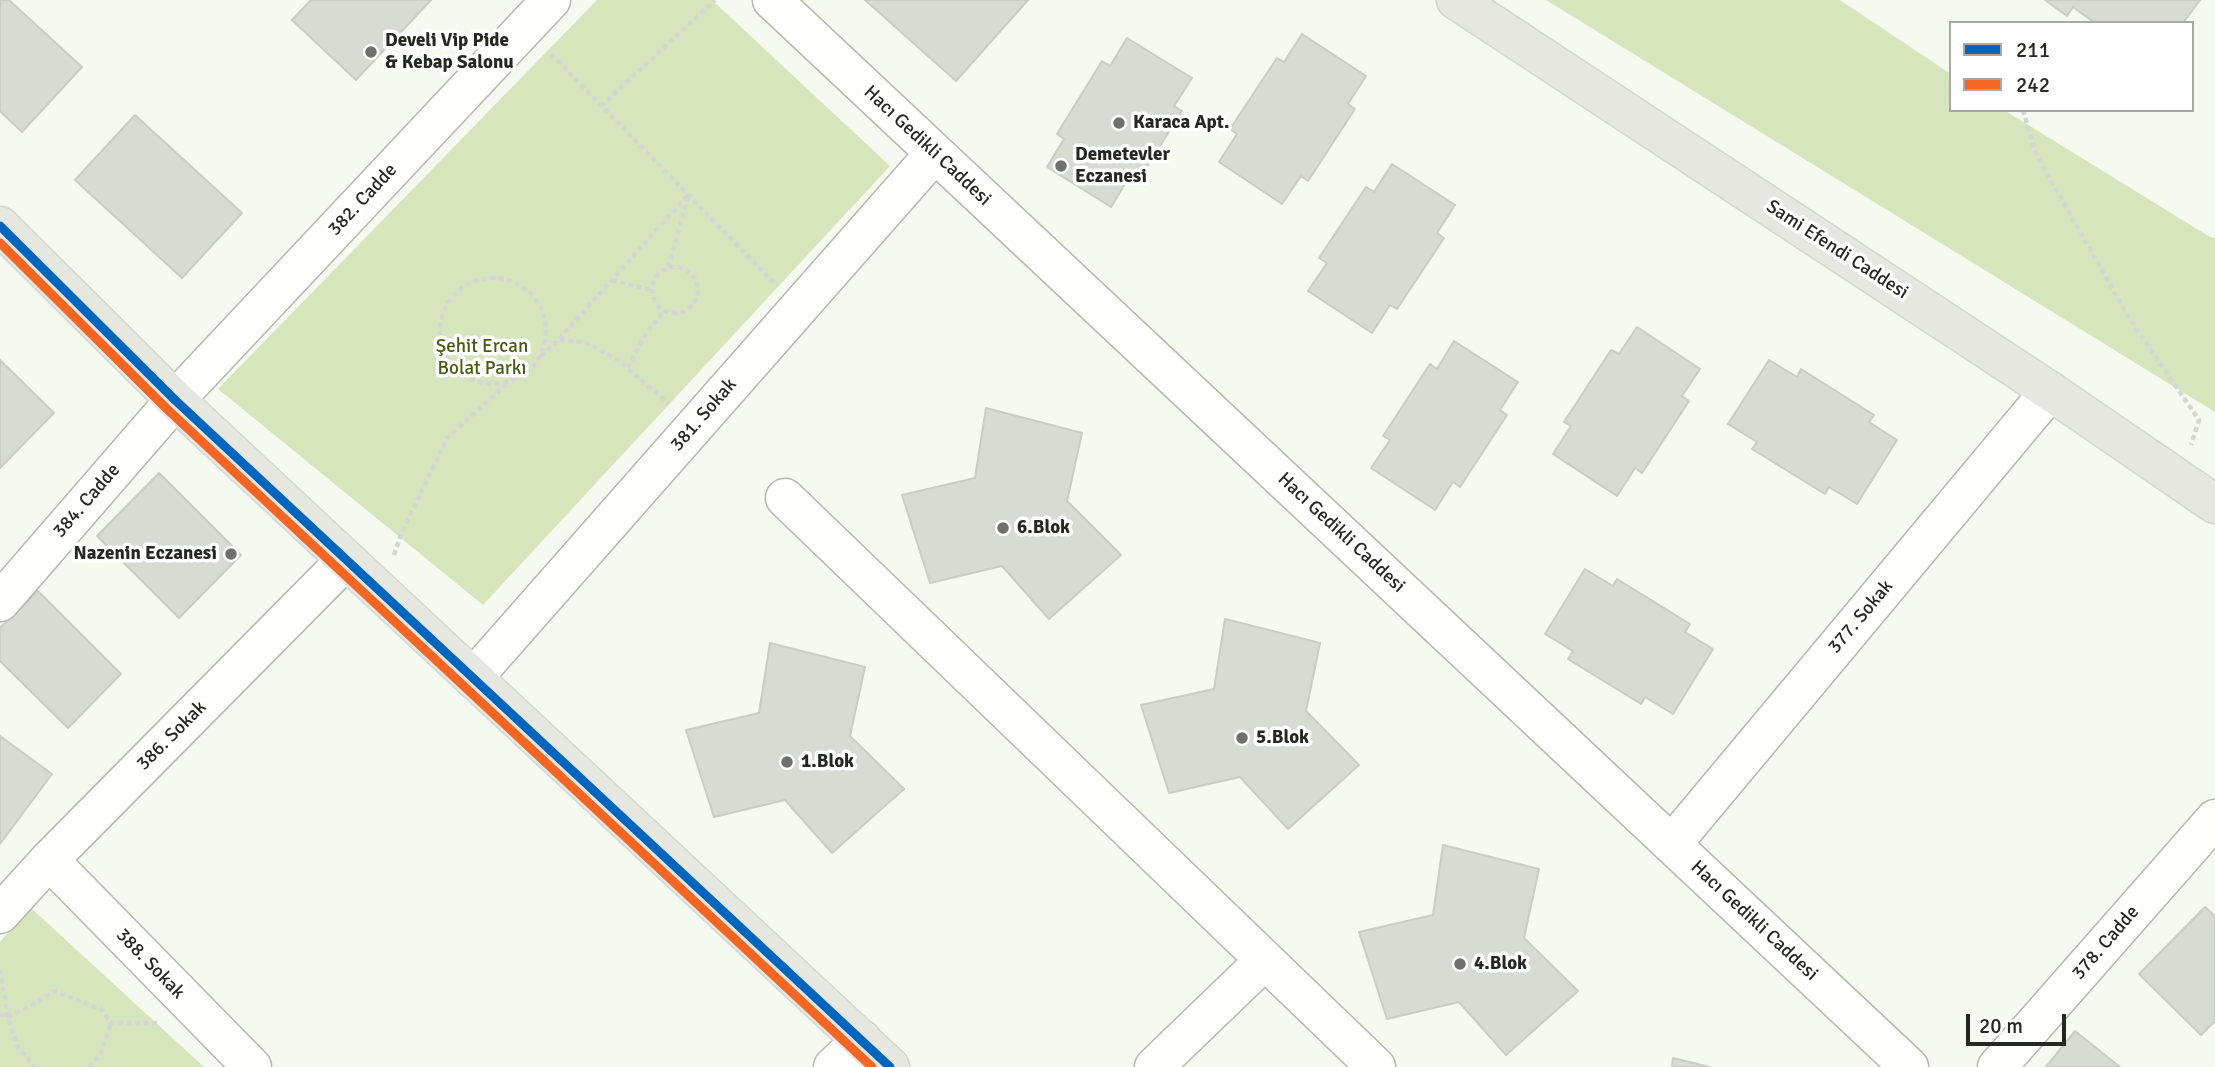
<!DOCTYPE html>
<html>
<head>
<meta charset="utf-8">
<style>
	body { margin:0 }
	#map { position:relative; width:2215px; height:1067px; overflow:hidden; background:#f6f9f0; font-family:Signika,sans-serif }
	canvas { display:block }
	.legend { position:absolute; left:1949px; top:21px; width:245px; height:91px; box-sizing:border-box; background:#fff; border:2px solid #a8a9a6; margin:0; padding:9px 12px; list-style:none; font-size:21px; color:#252721 }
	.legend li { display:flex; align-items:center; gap:14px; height:35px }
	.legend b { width:35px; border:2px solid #a8a9a6 }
	.scale { position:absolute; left:1966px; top:1014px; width:100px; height:32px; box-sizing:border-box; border:4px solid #252721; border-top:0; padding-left:9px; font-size:21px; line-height:24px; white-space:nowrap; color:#252721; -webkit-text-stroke:5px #fff; paint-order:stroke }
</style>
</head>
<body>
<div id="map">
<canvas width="2215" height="1067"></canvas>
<ul class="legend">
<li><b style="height:9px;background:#0065bd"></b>211</li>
<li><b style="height:9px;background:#f26522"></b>242</li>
</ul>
<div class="scale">20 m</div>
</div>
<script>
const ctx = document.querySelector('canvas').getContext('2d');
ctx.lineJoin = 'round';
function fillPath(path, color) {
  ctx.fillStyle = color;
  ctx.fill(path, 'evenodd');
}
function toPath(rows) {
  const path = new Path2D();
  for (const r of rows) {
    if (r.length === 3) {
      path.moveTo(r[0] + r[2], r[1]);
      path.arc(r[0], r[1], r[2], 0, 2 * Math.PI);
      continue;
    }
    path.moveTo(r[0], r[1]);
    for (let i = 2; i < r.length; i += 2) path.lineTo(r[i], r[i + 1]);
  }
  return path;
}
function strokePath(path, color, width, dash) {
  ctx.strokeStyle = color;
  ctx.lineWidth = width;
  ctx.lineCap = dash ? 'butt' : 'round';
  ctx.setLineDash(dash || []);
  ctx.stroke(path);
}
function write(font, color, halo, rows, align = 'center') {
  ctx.font = font + ' Signika,sans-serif';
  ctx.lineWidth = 7;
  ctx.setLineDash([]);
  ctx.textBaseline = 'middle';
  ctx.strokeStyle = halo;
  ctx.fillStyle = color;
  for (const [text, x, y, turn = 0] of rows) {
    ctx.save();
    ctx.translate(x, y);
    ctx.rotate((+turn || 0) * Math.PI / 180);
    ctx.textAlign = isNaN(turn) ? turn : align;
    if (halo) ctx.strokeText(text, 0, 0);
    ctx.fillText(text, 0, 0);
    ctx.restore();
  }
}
fillPath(toPath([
	[597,0,712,0,890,166,483,605,218,389],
	[1546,0,1840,0,1951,74,1951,110,2004,110,2210,237,2215,238,2215,412],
	[30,907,204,1067,0,1067,0,942]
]), '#d7e5bd');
const building = toPath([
	[0,0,9,0,82,67,22,132,0,111,0,0],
	[311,0,431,0,356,80,292,20,311,0],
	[865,0,1028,0,956,81,865,0],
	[2045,0,2200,0,2183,23,2095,23,2073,7,2067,16,2045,0],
	[1302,34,1366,76,1348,104,1355,109,1308,181,1301,176,1282,204,1219,162,1237,134,1230,129,1277,58,1284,62,1302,34],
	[1127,38,1192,78,1174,106,1182,111,1136,184,1128,179,1111,207,1047,167,1064,139,1057,134,1102,61,1110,66,1127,38],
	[135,115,242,213,182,278,75,180,135,115],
	[1392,164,1455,205,1437,233,1444,238,1397,309,1390,305,1372,333,1308,291,1327,263,1319,258,1366,187,1374,192,1392,164],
	[1637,327,1700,369,1682,396,1689,401,1642,473,1635,468,1617,496,1553,454,1571,426,1564,422,1611,350,1619,354,1637,327],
	[1454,341,1518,382,1500,410,1507,415,1460,487,1453,482,1435,510,1371,468,1390,440,1383,436,1430,364,1437,369,1454,341],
	[0,360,54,413,0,468,0,360],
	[1769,360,1797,377,1801,369,1874,415,1869,422,1897,440,1857,504,1829,487,1825,494,1752,449,1757,442,1728,424,1769,360],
	[986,408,1082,433,1067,501,1121,555,1049,619,1002,566,930,583,902,495,975,478,986,408],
	[159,473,241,555,179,618,97,536,159,473],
	[1585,569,1613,586,1617,579,1690,624,1685,632,1713,649,1673,714,1645,697,1641,704,1568,659,1573,651,1545,634,1585,569],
	[38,591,121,674,68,728,0,661,0,628,38,591],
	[1225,619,1320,643,1306,711,1359,765,1288,829,1240,777,1169,793,1141,705,1214,689,1225,619],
	[770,643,865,667,850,736,904,789,832,853,785,800,714,817,686,730,759,713,770,643],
	[0,736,52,774,0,844,0,736],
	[1443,845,1539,869,1524,938,1578,991,1506,1055,1459,1002,1387,1019,1359,932,1433,915,1443,845],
	[2205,907,2215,916,2215,1021,2201,1035,2139,974,2205,907],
	[2075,1031,2120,1067,2046,1067,2075,1031],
	[1673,1058,1710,1067,1672,1067,1673,1058]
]);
fillPath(building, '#d8dbd3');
strokePath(building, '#caccc5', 2);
const minor = toPath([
	[772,0,1909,1067],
	[785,498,1376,1067],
	[0,602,175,400,551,0],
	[473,678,935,153],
	[1672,844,2050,391],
	[49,860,252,1067],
	[0,914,49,860,346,560],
	[833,1067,862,1040],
	[1154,1067,1265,960],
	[1997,1067,2215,819]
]);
const major = toPath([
	[1456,0,2050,391,2215,504],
	[0,226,175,400,890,1067]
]);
strokePath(minor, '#b5b7b0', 41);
strokePath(major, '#d4d6d1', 41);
strokePath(toPath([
	[551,54,774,283],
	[601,106,715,0],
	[2023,110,2036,154,2129,318,2199,420,2191,445],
	[675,290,23],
	[668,267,688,198],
	[493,331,53],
	[612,280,651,290],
	[559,339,688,195],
	[541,356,559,339,587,343,618,360,669,404],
	[628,368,643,338,664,311],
	[394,555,402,532,447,438,508,383],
	[0,970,8,1017,18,1048,35,1067],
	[0,1014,8,1017,36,1003,54,991,102,1010,111,1023,159,1023],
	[89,1067,100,1055,111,1023]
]), '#d5d6d3', 4.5, [5, 3.5]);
strokePath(minor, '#fefefd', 38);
strokePath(major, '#e5e7e0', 38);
strokePath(toPath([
	[0,226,175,400,890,1067]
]), '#0065bd', 9);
strokePath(toPath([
	[0,243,167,409,872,1067]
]), '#f26522', 9);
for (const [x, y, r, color] of [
	[371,52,7,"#6e7069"],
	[1119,123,7,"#6e7069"],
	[1061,166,7,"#6e7069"],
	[1003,528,7,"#6e7069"],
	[231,554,7,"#6e7069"],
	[1242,738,7,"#6e7069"],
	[787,762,7,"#6e7069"],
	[1460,964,7,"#6e7069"]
]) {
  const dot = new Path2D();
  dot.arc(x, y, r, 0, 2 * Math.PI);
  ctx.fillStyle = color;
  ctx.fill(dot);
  strokePath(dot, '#fff', 2.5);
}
write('bold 19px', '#252721', '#fff', [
	["Develi Vip Pide",385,41],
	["& Kebap Salonu",385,63],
	["Karaca Apt.",1133,123],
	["Demetevler",1075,155],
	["Eczanesi",1075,177],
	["6.Blok",1017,528],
	["Nazenin Eczanesi",217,554,"right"],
	["5.Blok",1256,738],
	["1.Blok",801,762],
	["4.Blok",1474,964]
], 'left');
write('19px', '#252721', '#fff', [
	["Hacı Gedikli Caddesi",927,146,43],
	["382. Cadde",363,200,-47],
	["Sami Efendi Caddesi",1837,250,33],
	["381. Sokak",704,415,-49],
	["384. Cadde",87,501,-49],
	["Hacı Gedikli Caddesi",1341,533,43],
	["377. Sokak",1861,617,-50],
	["386. Sokak",172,736,-45],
	["Hacı Gedikli Caddesi",1754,921,43],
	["378. Cadde",2106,943,-49],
	["388. Sokak",150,964,46]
]);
write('19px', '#475b10', '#fff', [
	["Şehit Ercan",482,347],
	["Bolat Parkı",482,369]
]);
</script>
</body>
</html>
